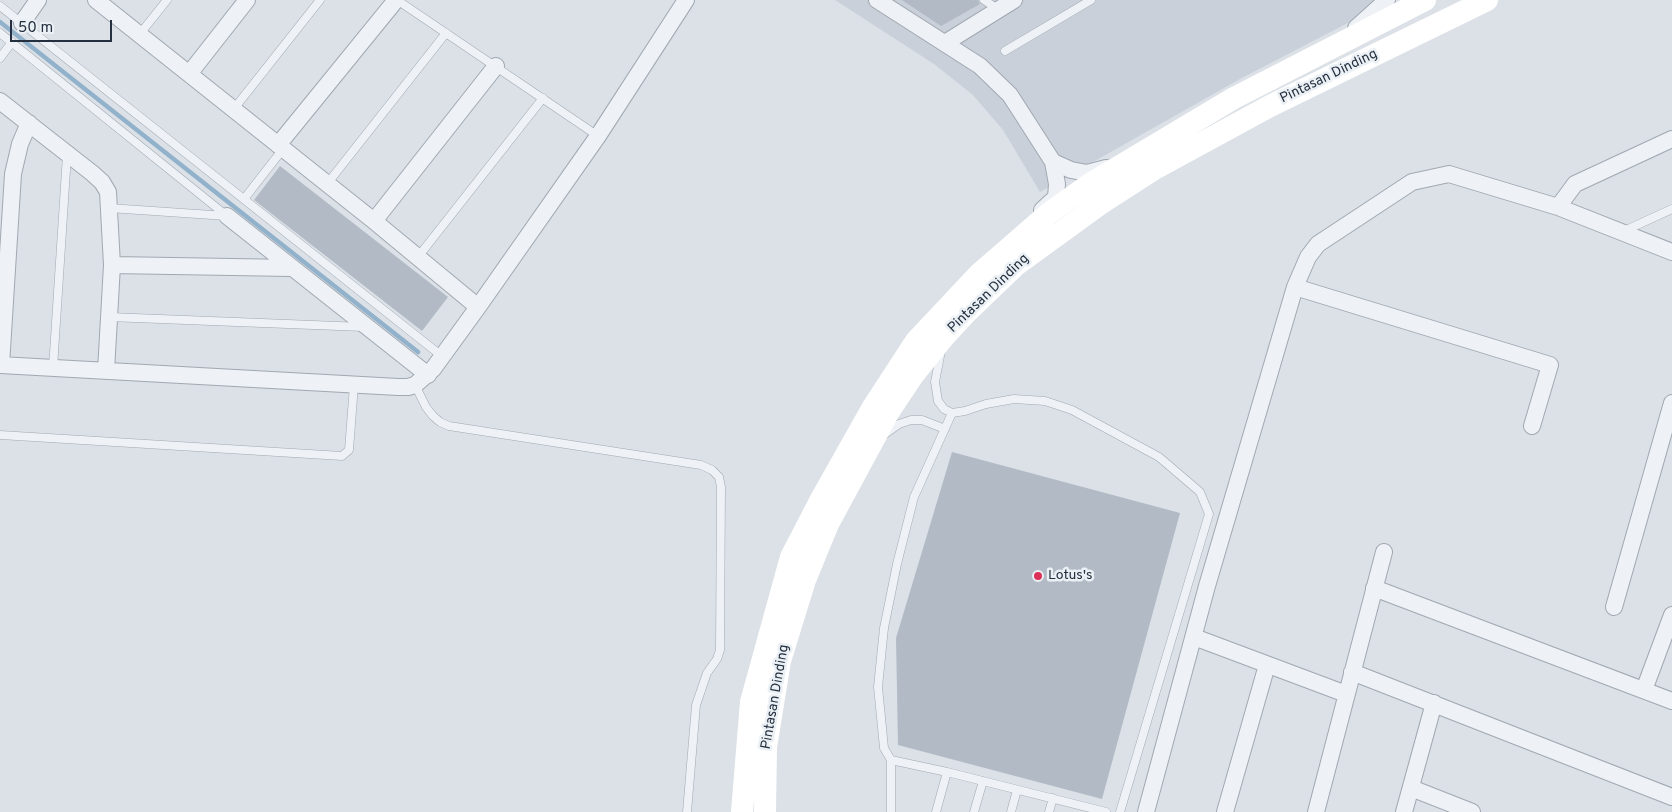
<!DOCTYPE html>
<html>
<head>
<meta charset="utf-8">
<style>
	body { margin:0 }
	#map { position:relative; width:1672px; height:812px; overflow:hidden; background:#dbe1e7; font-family:Overpass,sans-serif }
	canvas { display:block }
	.scale { position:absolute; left:10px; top:20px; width:102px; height:22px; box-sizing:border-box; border:2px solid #24303f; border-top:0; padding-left:6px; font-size:15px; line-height:18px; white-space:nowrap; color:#24303f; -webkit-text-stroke:4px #ebf0f5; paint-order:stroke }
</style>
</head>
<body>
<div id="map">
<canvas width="1672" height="812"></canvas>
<div class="scale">50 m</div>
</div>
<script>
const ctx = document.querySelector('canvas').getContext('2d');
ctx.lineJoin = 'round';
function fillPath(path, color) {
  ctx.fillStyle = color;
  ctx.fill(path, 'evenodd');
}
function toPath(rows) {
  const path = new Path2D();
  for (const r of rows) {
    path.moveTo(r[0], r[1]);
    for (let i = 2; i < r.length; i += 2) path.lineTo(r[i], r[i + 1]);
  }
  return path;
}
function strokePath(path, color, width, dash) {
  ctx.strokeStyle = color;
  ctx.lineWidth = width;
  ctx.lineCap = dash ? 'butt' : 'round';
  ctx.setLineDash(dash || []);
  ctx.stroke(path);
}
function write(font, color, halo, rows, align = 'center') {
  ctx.font = font + ' Overpass,sans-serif';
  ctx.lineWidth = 5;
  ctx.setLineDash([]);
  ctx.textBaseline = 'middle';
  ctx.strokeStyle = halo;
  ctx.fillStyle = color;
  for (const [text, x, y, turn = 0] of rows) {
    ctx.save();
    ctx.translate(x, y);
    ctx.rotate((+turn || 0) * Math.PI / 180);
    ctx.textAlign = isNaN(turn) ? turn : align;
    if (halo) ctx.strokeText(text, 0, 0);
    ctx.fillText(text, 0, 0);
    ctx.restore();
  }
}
fillPath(toPath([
	[835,0,1392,0,1240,79,1040,192,1003,130,973,95,934,64]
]), '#c9d0da');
strokePath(toPath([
	[0,22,418,352]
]), '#92b2cc', 4.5);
fillPath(toPath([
	[902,0,978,0,980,4,941,26],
	[280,166,448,297,422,331,254,200],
	[952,452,1180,513,1102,799,898,745,896,638]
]), '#b2bac5');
const service = toPath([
	[397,0,598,136],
	[984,0,999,10],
	[0,6,443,357],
	[0,33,227,216],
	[139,35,167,0],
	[1005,51,1091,0],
	[0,58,12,42],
	[233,110,320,0],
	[327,184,446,33],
	[244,199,283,149],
	[109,208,227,216],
	[1624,231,1672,209],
	[418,257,543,98],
	[109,317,364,327],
	[941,351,935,382,938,401,944,409,952,413,965,411,986,404,1014,399,1045,401,1072,410,1159,457,1200,492,1209,514,1120,812],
	[53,368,67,155],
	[415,385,426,407,433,416,440,422,449,426,701,465,712,470,719,477,721,487,720,650,717,659,707,673,696,705,687,812],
	[885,434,899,424,911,420,922,420,945,429],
	[0,435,342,456,349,450,354,385],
	[891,760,947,772,1106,812],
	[891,812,891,760,884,748,878,687,884,628,897,564,914,497,952,413],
	[936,812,947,772],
	[974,812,983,781],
	[1011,812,1017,790],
	[1049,812,1053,798]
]);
const minor = toPath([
	[96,0,374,221,478,307],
	[877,0,980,66,1010,95,1053,162,1057,184,1056,197,1042,210],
	[22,23,38,0],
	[1356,28,1387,0],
	[945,43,1014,0],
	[189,74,247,0],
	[0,101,92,173,102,182,108,192,112,265,106,371],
	[278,145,396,0],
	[1053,162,1071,170,1087,173,1106,168],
	[1558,207,1575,184,1672,139],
	[227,216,428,375],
	[374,221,496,66],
	[112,265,292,268],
	[1295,287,1550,365,1532,426],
	[0,365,398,387,408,387,415,385,433,369,478,307,598,136,686,0],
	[1,365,13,174,20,144,29,123],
	[1374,588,1672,701],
	[1614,607,1672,403],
	[1194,637,1346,694],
	[1352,672,1672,797],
	[1644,690,1672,615],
	[1411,788,1472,812],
	[1146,812,1207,586,1295,287,1308,257,1318,244,1412,182,1449,174,1558,207,1672,252],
	[1225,812,1267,665],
	[1316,812,1384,552],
	[1404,812,1434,703]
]);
strokePath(service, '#a0a8b1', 9);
strokePath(minor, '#a0a8b1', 18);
strokePath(service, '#eef1f5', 8);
strokePath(minor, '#eef1f5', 16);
strokePath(toPath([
	[742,812,751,702,791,557,820,501,873,407,916,341,979,274,1048,214,1090,184,1234,98,1425,0],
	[765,812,766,747,780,661,805,580,828,524,888,413,914,374,943,338,966,313,1016,265,1100,204,1156,168,1270,106,1487,0]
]), '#fff', 22);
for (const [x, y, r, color] of [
	[1038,576,5,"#db3158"]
]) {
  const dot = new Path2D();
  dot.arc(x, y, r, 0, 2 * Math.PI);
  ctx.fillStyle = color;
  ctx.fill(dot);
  strokePath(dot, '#ebf0f5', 2);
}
write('14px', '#24303f', '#ebf0f5', [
	["Pintasan Dinding",1329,77,-26],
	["Pintasan Dinding",989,294,-44],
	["Pintasan Dinding",776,697,-80]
]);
write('14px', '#24303f', '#ebf0f5', [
	["Lotus's",1048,576]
], 'left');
</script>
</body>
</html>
